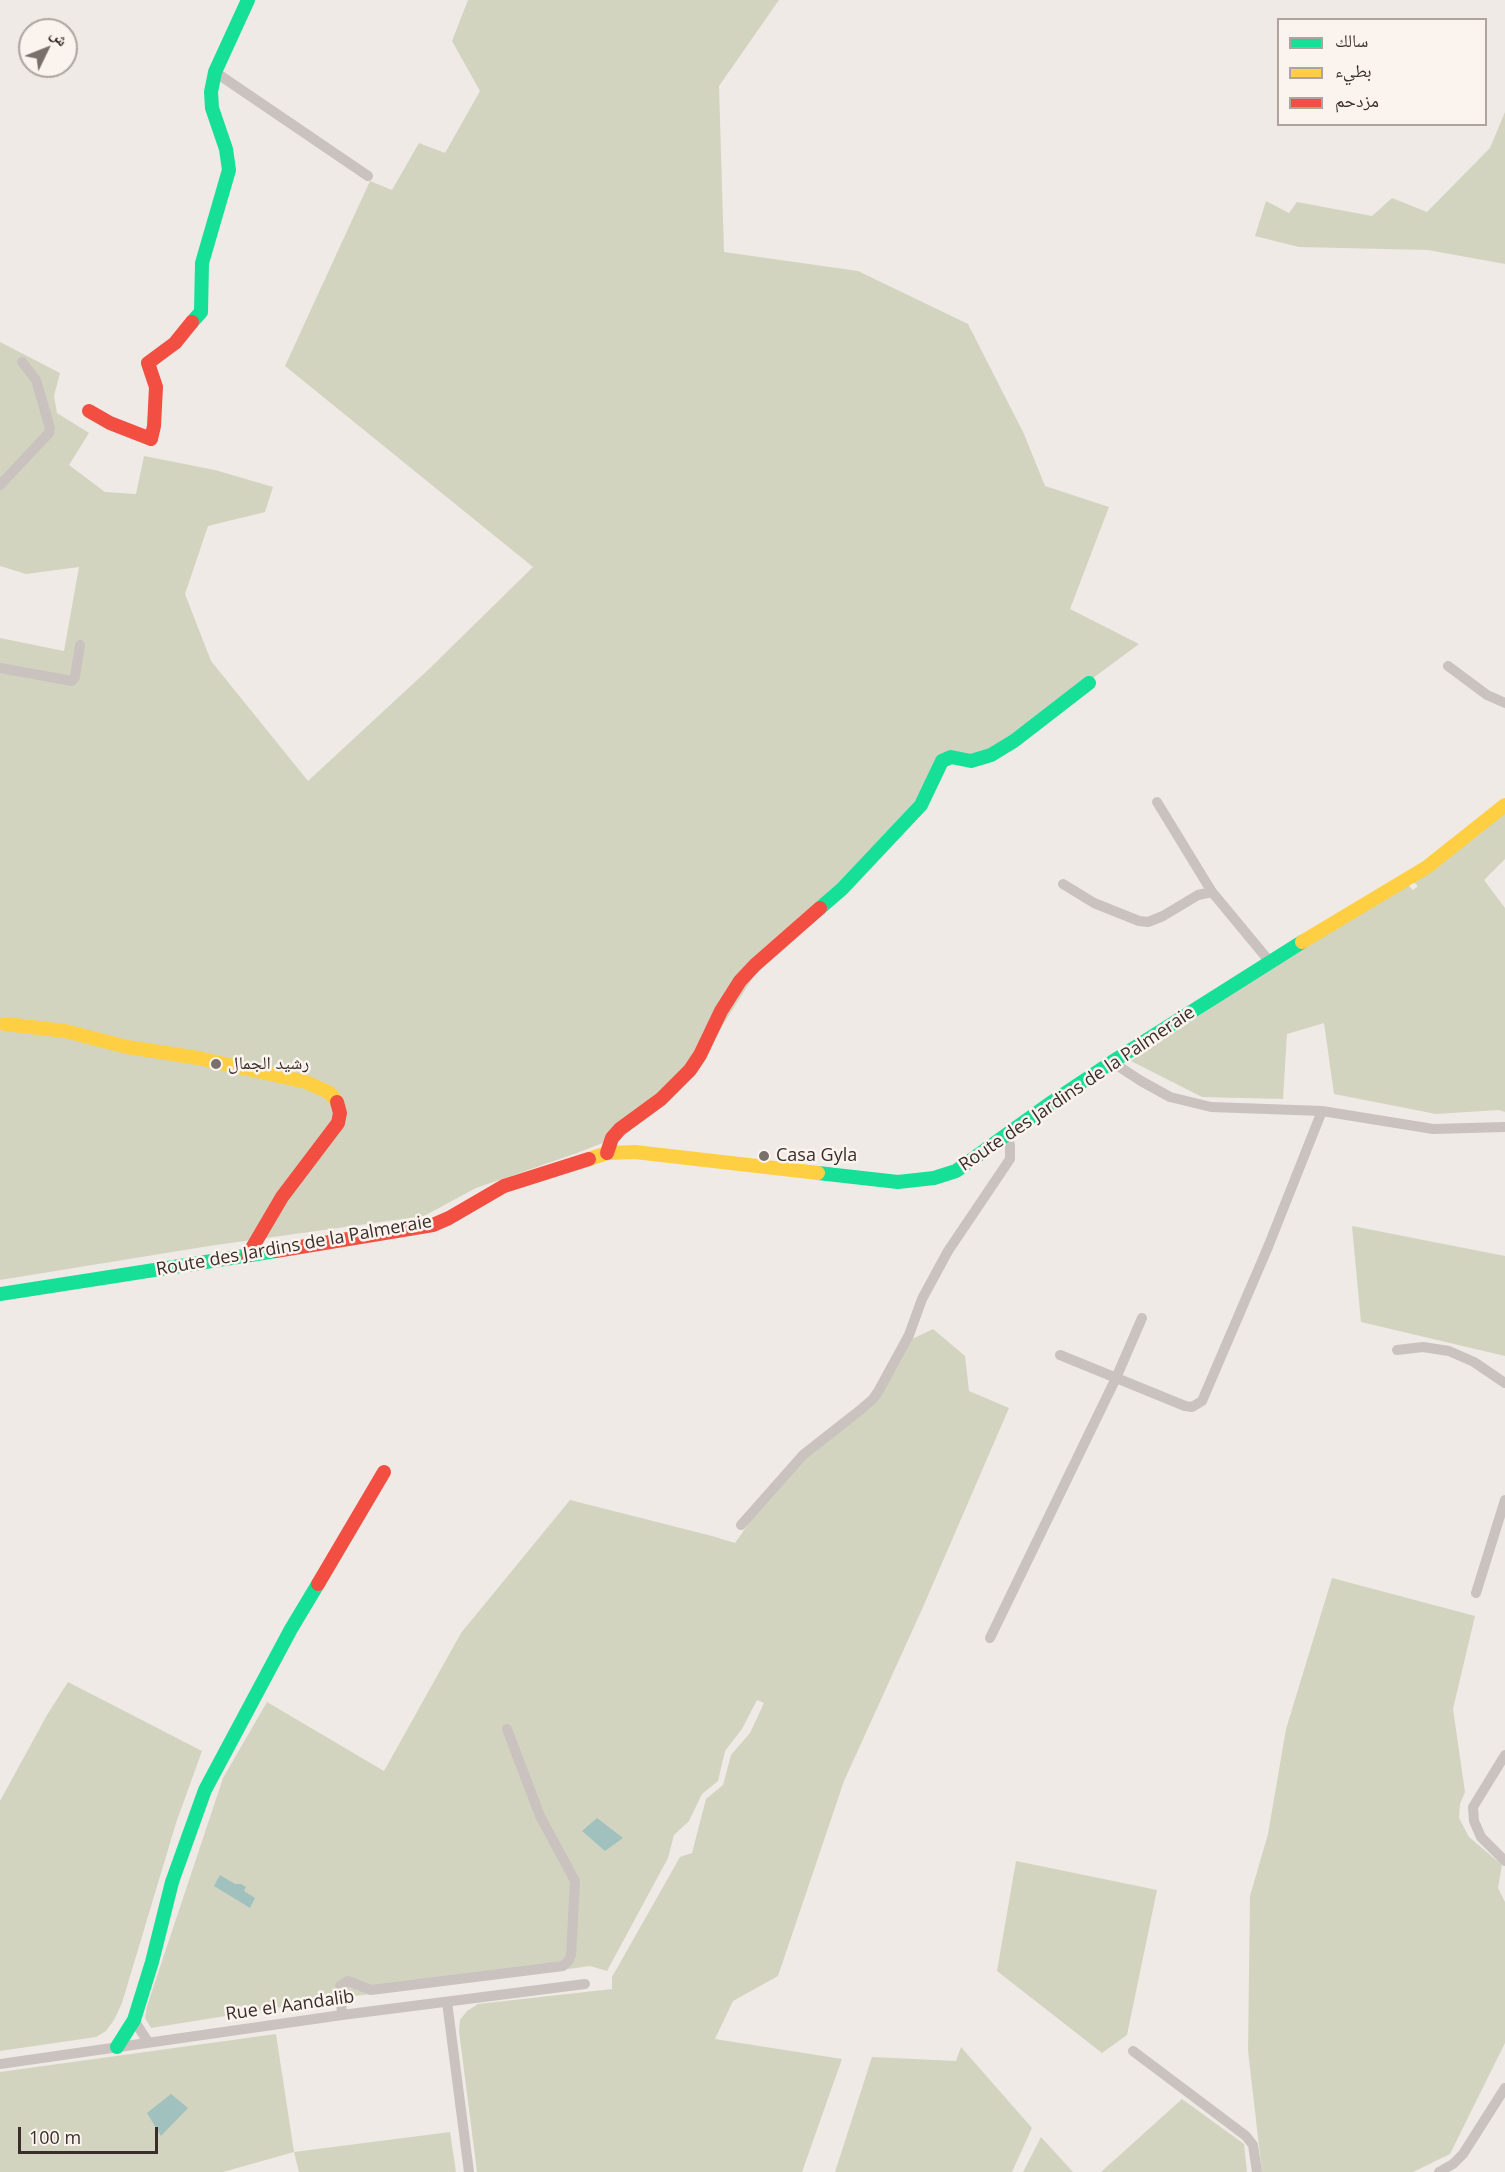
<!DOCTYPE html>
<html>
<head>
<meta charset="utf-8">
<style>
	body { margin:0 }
	#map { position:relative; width:1505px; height:2172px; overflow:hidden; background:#efeae5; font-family:"Open Sans","Noto Naskh Arabic",sans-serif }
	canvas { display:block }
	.legend { position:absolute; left:1277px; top:18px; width:210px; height:108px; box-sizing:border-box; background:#faf3ee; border:2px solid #ada4a0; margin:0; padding:8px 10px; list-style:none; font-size:18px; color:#3a2e2b }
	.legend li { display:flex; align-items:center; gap:12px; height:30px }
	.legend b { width:30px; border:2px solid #ada4a0 }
	.north { position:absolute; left:18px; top:18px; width:60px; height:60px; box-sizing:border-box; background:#faf3ee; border:2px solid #ada4a0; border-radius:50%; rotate:47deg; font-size:16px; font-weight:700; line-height:24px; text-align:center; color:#3a2e2b }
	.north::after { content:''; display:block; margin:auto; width:21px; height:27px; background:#79706c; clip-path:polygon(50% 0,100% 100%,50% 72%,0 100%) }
	.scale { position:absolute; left:18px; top:2127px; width:140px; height:27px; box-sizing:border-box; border:3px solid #3a2e2b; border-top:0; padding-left:8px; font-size:18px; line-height:21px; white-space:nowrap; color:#3a2e2b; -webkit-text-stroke:4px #faf3ee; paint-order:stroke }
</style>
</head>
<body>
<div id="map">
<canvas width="1505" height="2172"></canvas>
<ul class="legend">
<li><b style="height:8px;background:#16e098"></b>سالك</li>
<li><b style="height:8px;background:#ffcf43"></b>بطيء</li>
<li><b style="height:8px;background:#f24e42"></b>مزدحم</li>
</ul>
<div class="north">ش</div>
<div class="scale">100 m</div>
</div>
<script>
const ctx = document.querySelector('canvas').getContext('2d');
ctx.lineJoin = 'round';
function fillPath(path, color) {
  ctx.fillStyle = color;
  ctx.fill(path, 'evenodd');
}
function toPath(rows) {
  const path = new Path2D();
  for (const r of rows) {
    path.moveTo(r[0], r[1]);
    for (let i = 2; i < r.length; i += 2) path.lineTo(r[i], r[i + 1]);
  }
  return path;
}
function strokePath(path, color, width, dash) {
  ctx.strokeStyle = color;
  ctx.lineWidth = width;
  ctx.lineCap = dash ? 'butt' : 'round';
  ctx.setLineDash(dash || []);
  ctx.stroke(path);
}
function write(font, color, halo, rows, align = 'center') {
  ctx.font = font + ' "Open Sans","Noto Naskh Arabic",sans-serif';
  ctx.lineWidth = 5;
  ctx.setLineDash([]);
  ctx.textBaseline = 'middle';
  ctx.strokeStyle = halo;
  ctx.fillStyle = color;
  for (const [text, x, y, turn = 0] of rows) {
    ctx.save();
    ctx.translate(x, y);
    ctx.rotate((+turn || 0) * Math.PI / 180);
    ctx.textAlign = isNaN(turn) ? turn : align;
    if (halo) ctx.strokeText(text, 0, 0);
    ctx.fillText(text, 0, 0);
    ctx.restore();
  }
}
fillPath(toPath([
	[468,0,779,0,719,86,724,252,858,271,968,324,1024,434,1045,486,1109,507,1070,609,1139,644,977,764,952,761,757,971,700,1061,623,1135,577,1153,476,1188,424,1216,209,1246,0,1280,0,638,64,651,79,567,26,574,0,566,0,342,60,373,54,396,57,413,89,433,69,465,105,492,136,494,144,456,215,470,273,487,265,512,208,526,185,594,211,661,308,781,429,669,533,567,285,366,370,181,392,190,419,143,445,153,480,91,452,41],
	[1505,112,1505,264,1428,250,1299,247,1255,236,1266,201,1289,213,1297,202,1372,216,1392,198,1427,212,1490,148],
	[1505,812,1505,859,1484,880,1505,908,1505,1112,1499,1110,1436,1114,1334,1094,1324,1023,1287,1034,1283,1099,1202,1097,1131,1061,1299,949,1406,883,1413,890,1418,886,1412,881],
	[1352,1226,1505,1256,1505,1356,1361,1322],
	[933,1329,965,1356,969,1391,1009,1408,923,1607,844,1781,778,1976,733,2001,715,2039,842,2059,802,2172,477,2172,459,2031,460,2020,467,2011,478,2004,612,1989,612,1977,680,1857,692,1853,706,1799,723,1785,731,1755,750,1733,764,1703,757,1700,742,1729,725,1751,718,1781,702,1794,689,1821,674,1835,668,1858,607,1971,590,1966,576,1968,331,1999,151,2028,145,2018,147,2006,223,1778,267,1702,384,1771,461,1633,570,1500,712,1536,735,1543,763,1503,809,1454,877,1401,910,1340],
	[1332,1578,1475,1616,1453,1709,1465,1792,1460,1804,1459,1818,1469,1837,1502,1865,1498,1888,1505,1902,1505,2043,1450,2154,1413,2172,1262,2172,1248,2051,1250,1896,1268,1834,1286,1729],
	[68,1682,202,1751,176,1823,122,2003,114,2020,106,2031,96,2037,0,2051,0,1801,47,1715],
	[1016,1861,1157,1890,1127,2035,1102,2053,997,1971],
	[276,2034,294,2152,450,2132,456,2172,299,2172,294,2152,223,2172,0,2172,0,2072],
	[961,2047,1032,2128,1012,2172,835,2172,872,2057,956,2061],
	[1182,2099,1244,2144,1247,2172,1101,2172],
	[1041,2137,1073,2172,1023,2172]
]), '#d2d4c0');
fillPath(toPath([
	[597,1818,623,1838,605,1851,582,1831],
	[220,1875,235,1884,241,1884,246,1887,244,1891,255,1898,250,1908,214,1886],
	[171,2094,188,2108,161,2136,147,2113]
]), '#a1c1be');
strokePath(toPath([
	[215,72,368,176],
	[0,485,49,433,50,428,36,380,22,362],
	[1448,666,1487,695,1505,703],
	[0,668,72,681,75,677,80,645],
	[1157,802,1212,892,1270,962],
	[1063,884,1094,903,1139,921,1148,922,1163,916,1198,895,1212,892],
	[1112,1062,1141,1081,1170,1097,1211,1107,1322,1111,1433,1129,1505,1127],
	[1397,1350,1423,1347,1449,1351,1474,1362,1505,1383],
	[1060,1355,1185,1406,1192,1407,1202,1401,1268,1247,1322,1111],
	[741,1525,803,1455,859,1411,873,1399,879,1390,909,1335,922,1299,948,1251,1010,1159,1010,1146,1008,1135],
	[1476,1593,1505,1500],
	[990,1638,1116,1378,1142,1318],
	[1505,1755,1473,1807,1474,1821,1481,1837,1505,1861],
	[447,2002,469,2172],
	[342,2015,340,1986,348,1981,371,1990,563,1966,569,1960,571,1955,575,1881,540,1816,507,1729],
	[134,2020,148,2042],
	[1133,2051,1246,2136,1253,2145,1257,2172],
	[0,2064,342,2015,585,1984],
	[1439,2172,1453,2164,1463,2154,1505,2088]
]), '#c9c2be', 10);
strokePath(toPath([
	[192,322,201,312,202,263,229,170,226,149,212,108,211,92,215,72,248,0],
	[820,908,842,889,921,805,942,761,951,757,971,761,991,755,1014,741,1089,683],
	[818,1173,898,1182,934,1178,956,1171,1052,1102,1112,1062,1302,942],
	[0,1294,276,1251],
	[117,2047,134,2020,152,1962,172,1882,205,1790,291,1629,318,1584]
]), '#16e098', 14);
strokePath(toPath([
	[1302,942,1427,867,1505,805],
	[5,1024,65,1031,127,1047,198,1058,306,1082,330,1093,337,1102],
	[589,1159,607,1153,635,1152,818,1173]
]), '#ffcf43', 14);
strokePath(toPath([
	[89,411,110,423,151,439,154,426,156,387,148,363,175,343,192,322],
	[607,1153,612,1138,620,1129,661,1099,690,1070,700,1055,721,1011,740,981,755,965,820,908],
	[276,1251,433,1225,449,1218,504,1186,589,1159],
	[248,1255,282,1197,338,1123,340,1113,337,1102],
	[318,1584,384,1472]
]), '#f24e42', 14);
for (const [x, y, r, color] of [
	[216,1064,6,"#79706c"],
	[764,1156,6,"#79706c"]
]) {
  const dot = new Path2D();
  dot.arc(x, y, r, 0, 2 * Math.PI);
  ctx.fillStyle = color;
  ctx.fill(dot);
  strokePath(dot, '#faf3ee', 2);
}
write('18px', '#3a2e2b', '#faf3ee', [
	["رشيد الجمال",228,1064],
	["Casa Gyla",776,1156]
], 'left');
write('18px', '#3a2e2b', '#faf3ee', [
	["Route des Jardins de la Palmeraie",1077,1089,-34],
	["Route des Jardins de la Palmeraie",294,1246,-10],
	["Rue el Aandalib",290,2006,-8]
]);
</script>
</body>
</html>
